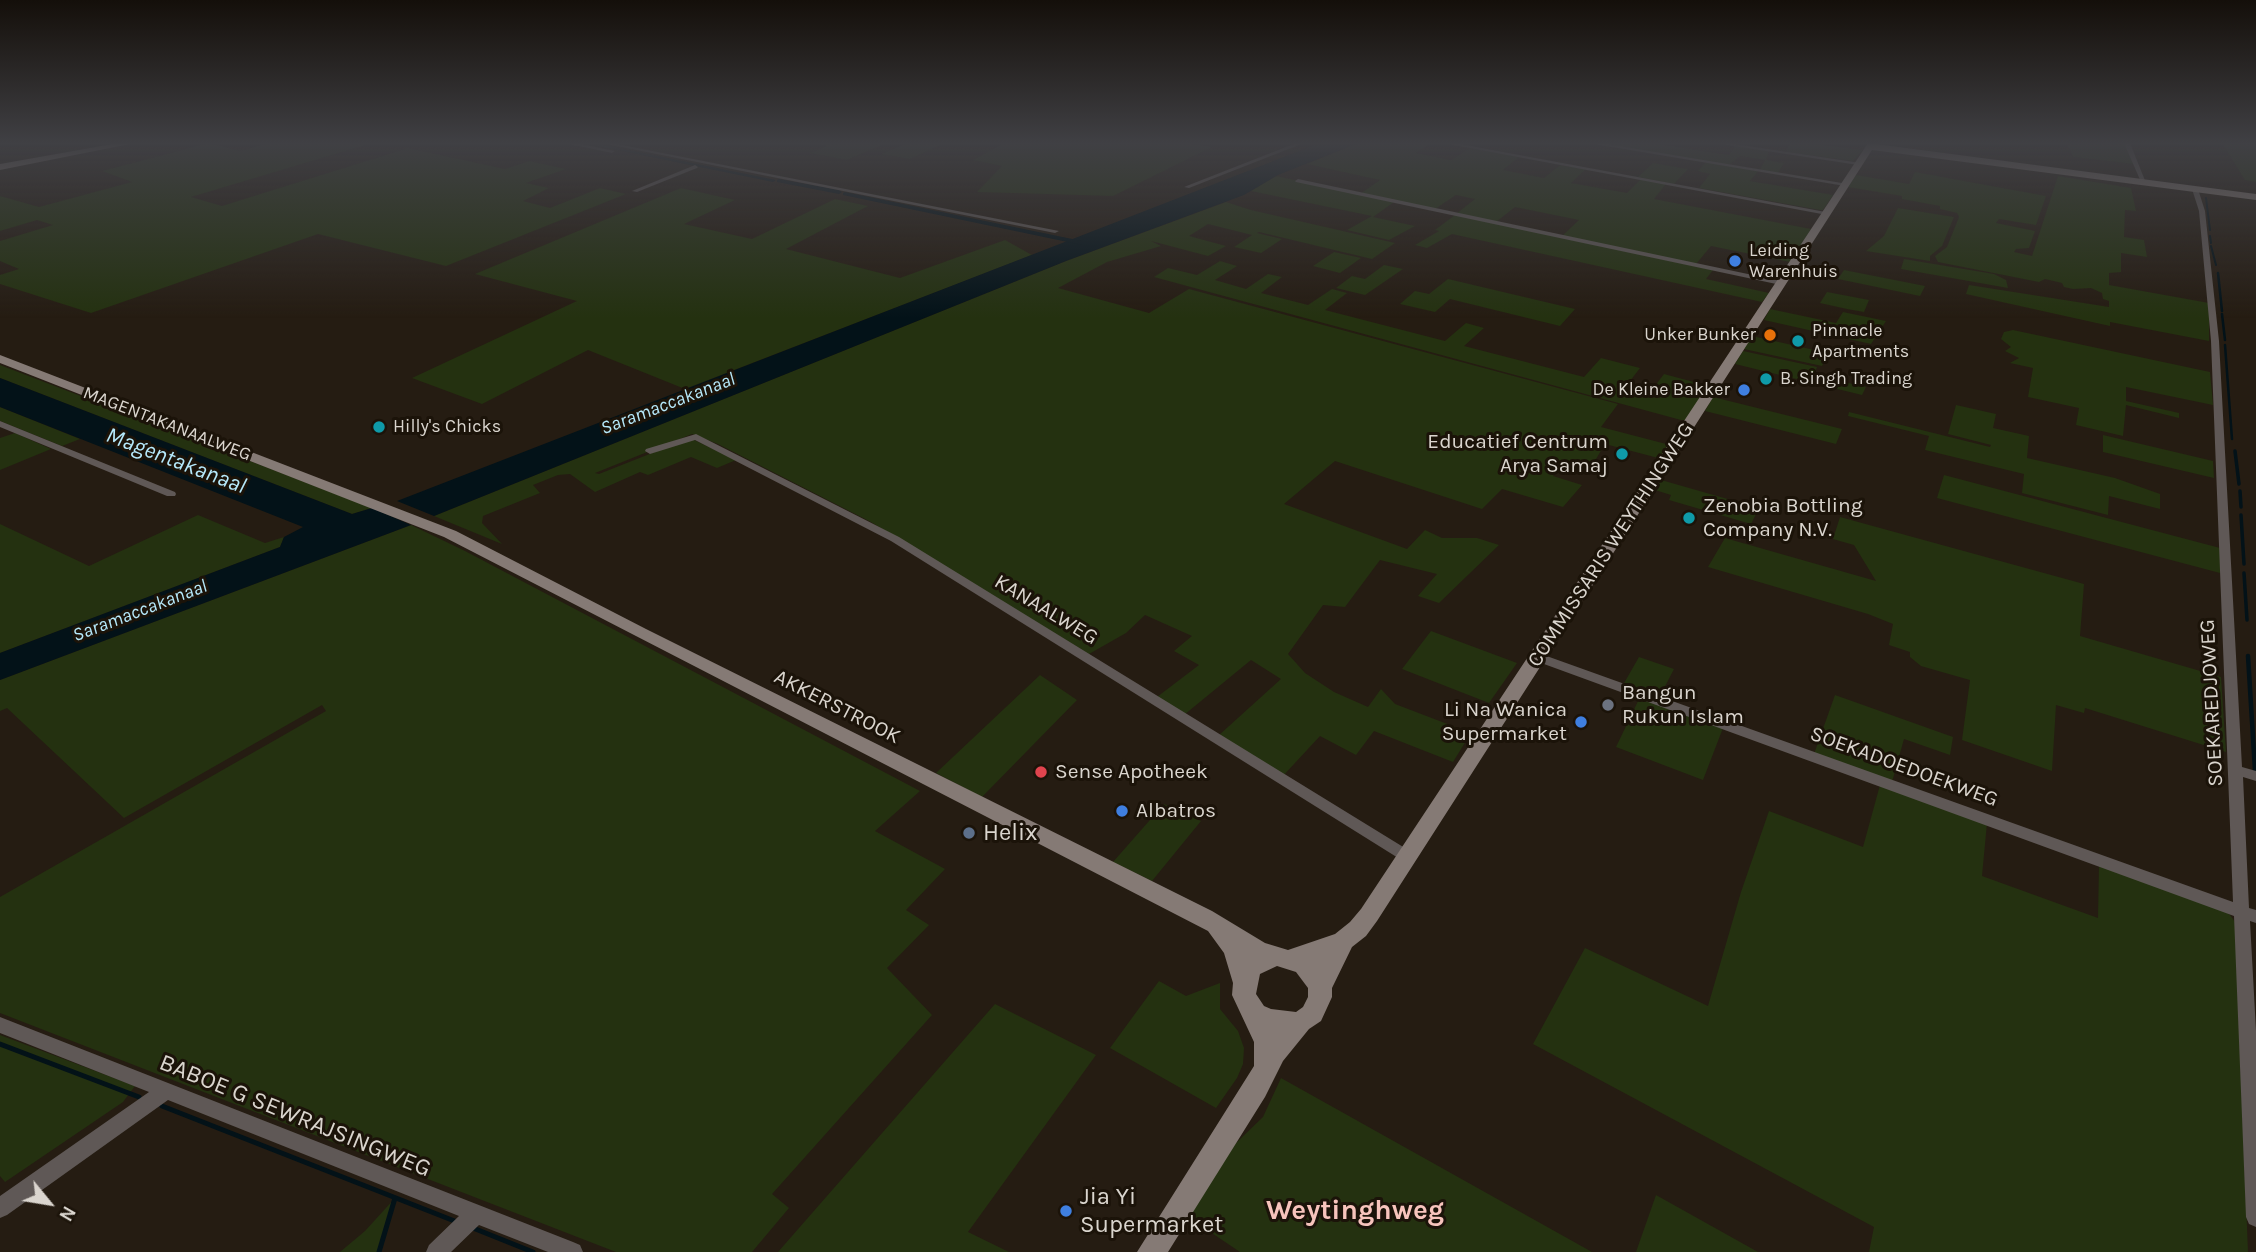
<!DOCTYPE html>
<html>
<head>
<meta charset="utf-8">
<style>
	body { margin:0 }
	#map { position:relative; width:2256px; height:1252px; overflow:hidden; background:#251c12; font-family:Karla,sans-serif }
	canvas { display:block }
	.north { position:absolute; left:14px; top:1168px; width:70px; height:70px; -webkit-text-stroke:5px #1b1309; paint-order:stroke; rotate:120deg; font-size:19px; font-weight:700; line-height:28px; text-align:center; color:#dad5ce }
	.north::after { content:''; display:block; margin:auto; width:24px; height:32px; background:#dad5ce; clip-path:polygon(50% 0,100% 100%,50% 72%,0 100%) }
</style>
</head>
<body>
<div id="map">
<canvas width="2256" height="1252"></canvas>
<div class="north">N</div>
</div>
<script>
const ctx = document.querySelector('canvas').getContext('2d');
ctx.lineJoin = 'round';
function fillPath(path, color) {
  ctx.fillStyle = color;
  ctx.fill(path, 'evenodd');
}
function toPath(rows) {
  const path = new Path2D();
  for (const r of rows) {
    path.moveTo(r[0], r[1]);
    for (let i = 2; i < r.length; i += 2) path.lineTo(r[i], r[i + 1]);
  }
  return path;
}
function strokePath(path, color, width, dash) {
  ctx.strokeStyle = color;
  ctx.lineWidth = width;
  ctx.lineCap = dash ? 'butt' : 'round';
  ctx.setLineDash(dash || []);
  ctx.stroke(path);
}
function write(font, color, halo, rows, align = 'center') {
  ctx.font = font + ' Karla,sans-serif';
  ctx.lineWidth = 6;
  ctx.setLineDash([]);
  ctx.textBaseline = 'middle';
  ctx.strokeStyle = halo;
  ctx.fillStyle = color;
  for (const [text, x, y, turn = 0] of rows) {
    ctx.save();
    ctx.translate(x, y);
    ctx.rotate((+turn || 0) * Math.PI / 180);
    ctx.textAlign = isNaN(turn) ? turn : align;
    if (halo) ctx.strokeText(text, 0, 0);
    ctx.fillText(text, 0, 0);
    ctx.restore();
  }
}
fillPath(toPath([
	[209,143,240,151,269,143,372,143,191,197,222,206,408,148,505,169,529,161,566,169,526,183,549,188,523,201,550,208,600,188,626,194,446,266,318,234,91,313,0,284,0,275,19,269,0,261,0,241,53,225,37,220,0,231,0,196,39,207,132,182,102,171],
	[814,143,886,143,847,160,810,153,827,146],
	[908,143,944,143,910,159,881,154],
	[989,143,1185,143,1212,147,1113,196,977,192,1002,166,973,160,1001,145],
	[1358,143,1431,143,1416,153,1451,160,1470,148,1519,157,1503,170,1544,178,1560,165,1586,169,1571,183,1627,193,1641,179,1666,184,1654,199,1811,229,1790,262,1711,246,1696,264,1562,236,1579,220,1515,207,1496,222,1456,214,1475,199,1456,195,1435,209,1360,194,1380,180,1307,164],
	[1594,143,1651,143,1729,155,1735,146,1769,151,1766,160,1784,163,1778,173,1760,170,1765,160,1740,156,1729,165],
	[1790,143,1804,143,1863,150,1853,161,1786,152],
	[2067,143,2125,143,2134,164,2073,157],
	[2222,143,2256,143,2256,182,2245,180],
	[1706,162,1758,171,1750,181,1833,195,1823,210,1820,210,1699,188,1710,174,1698,171],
	[1653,163,1688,169,1674,184,1638,177],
	[1915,172,2046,196,2036,225,1999,219,1996,223,2035,231,2029,248,2016,249,2014,252,2032,256,2058,176,2131,188,2136,211,2125,210,2124,237,2144,240,2147,257,2121,253,2121,272,2109,273,2109,285,2209,303,2209,341,2110,322,2110,326,1966,294,1969,285,2109,307,2109,301,2103,299,2102,293,2091,288,2073,289,2064,287,2062,283,2045,279,2039,282,1938,262,1935,256,1947,247,1959,217,1957,213,1940,209,1940,206,1902,199,1902,196,1848,187,1856,175,1909,184],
	[1276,176,1394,202,1373,217,1415,226,1389,240,1347,230,1372,216,1251,191],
	[681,188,735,200,684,224,752,239,835,199,868,206,786,249,900,278,1005,240,1032,255,685,389,588,350,482,404,412,378,577,301,475,274],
	[1226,202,1251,210,1395,243,1372,259,1259,232,1257,233,1282,239,1261,253,1234,247,1252,235,1208,224,1189,236,1226,246,1208,256,1151,241,1161,246,1107,262,1058,288,1149,313,1189,289,1618,404,1601,427,1670,445,1662,459,1605,444,1587,474,1559,465,1553,476,1582,485,1563,507,1502,489,1482,509,1335,461,1284,504,1407,549,1425,530,1442,538,1477,538,1499,545,1439,603,1418,596,1437,574,1380,560,1345,607,1323,605,1288,654,1305,673,1334,692,1368,707,1381,689,1395,704,1471,733,1453,762,1374,731,1356,755,1320,736,1282,777,1218,736,1281,679,1251,660,1184,715,1157,697,1199,665,1174,651,1192,636,1145,615,1126,633,1089,654,871,522,718,444,692,434,595,473,599,474,690,438,736,460,717,468,691,457,648,475,640,472,595,492,570,474,558,475,533,485,540,493,483,516,482,523,502,544,434,516,1066,261],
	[1898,208,1954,217,1942,246,1930,256,1930,261,1866,251,1884,236],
	[1455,215,1713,270,1706,279,1769,293,1762,302,1452,234,1427,248,1415,245,1439,231,1435,230],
	[1334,252,1361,258,1340,273,1313,266],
	[1904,259,1994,274,2006,280,2008,288,1901,269],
	[1220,261,1237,266,1215,280,1246,289,1268,274,1282,277,1261,293,1308,305,1332,289,1347,293,1325,310,1445,341,1466,323,1484,328,1464,346,1584,377,1601,358,1640,368,1624,389,1648,395,1664,374,1705,385,1707,388,1686,420,1681,420,1154,277,1168,268,1197,275],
	[1384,265,1403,269,1365,295,1336,288,1352,276,1365,279],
	[1844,270,1925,286,1920,296,1838,279],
	[1448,279,1575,309,1560,326,1450,299,1435,312,1400,304,1415,291,1429,294],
	[1827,292,1869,300,1864,312,1847,309,1820,303],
	[1770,309,1836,323,1843,312,1886,321,1871,344,1764,320],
	[2013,330,2210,372,2213,405,2126,387,2126,401,2179,413,2179,418,2126,405,2123,436,2076,425,2079,408,2028,397,2033,368,2010,363,2019,358,2005,351,2011,347,2001,339,2004,332],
	[1752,336,1828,353,1822,366,1744,349],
	[1743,351,1817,367,1814,375,1866,387,1862,395,1735,364],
	[0,365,372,508,352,514,0,378],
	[1713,397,1842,429,1836,444,1705,411],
	[1956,405,1996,414,1993,428,2029,436,2027,458,2115,478,2160,494,2160,509,2109,496,2108,515,2022,493,2024,474,1925,450,1929,436,1848,416,1849,412,1990,447,1991,445,1948,434],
	[0,407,80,439,62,446,0,421],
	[15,433,51,449,0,470,0,438],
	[2103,435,2213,461,2214,478,2103,452],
	[1944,475,2220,548,2220,573,1937,498],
	[1661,480,1759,508,1751,524,1669,500,1671,495,1655,490],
	[198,515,265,543,284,537,280,547,0,653,0,524,89,566],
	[1840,517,2084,584,2080,636,2221,677,2226,752,2085,708,2084,713,2056,705,2052,771,1962,740,1970,680,1921,666,1910,657,1910,652,1889,645,1893,624,1868,614,1708,567,1725,538,1876,581,1854,545,1833,539],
	[411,525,465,551,920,791,875,831,945,869,906,910,929,925,887,968,932,1015,772,1194,789,1208,752,1252,616,1252,0,1013,0,897,326,711,322,705,124,818,7,708,0,711,0,680],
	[1431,631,1517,663,1489,703,1402,669],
	[1639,657,1674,669,1659,698,1623,685],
	[1040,675,1077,700,982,797,936,773],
	[1835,695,1953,737,1950,755,1904,739,1892,782,1814,754],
	[1640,697,1723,728,1703,780,1616,747],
	[1880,785,1987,823,1982,876,2098,918,2099,865,2222,909,2230,915,2235,922,2248,1252,1869,1252,1874,1227,1533,1044,1585,948,1708,1006,1741,892,1769,811,1863,847],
	[1164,804,1201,821,1152,881,1113,862],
	[1159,981,1186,996,1220,983,1220,1009,1238,1031,1244,1048,1243,1064,1237,1078,1216,1108,1110,1048],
	[995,1004,1096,1055,968,1232,1009,1252,778,1252],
	[0,1035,135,1086,123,1102,5,1182,0,1176],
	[1281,1078,1592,1252,1240,1252,1188,1217,1235,1144,1263,1117],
	[1656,1195,1758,1252,1636,1252],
	[395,1198,379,1252,340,1252,365,1231]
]), '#243110');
fillPath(toPath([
	[1320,143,1358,143,1278,175,1244,195,1066,261,434,516,397,501],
	[0,378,352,514,372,508,411,525,0,680,0,653,280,547,284,537,303,527,0,407]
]), '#031218');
strokePath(toPath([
	[2206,198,2210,230],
	[2210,236,2211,243],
	[2211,246,2216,265]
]), '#031218', 2);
strokePath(toPath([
	[2218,273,2222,311],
	[2222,314,2225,340],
	[2225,345,2232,439]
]), '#031218', 2.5);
strokePath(toPath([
	[2235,451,2239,484],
	[2240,491,2241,507],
	[2241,515,2244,564],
	[2244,573,2247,620]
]), '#031218', 3.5);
strokePath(toPath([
	[2248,656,2255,770]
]), '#031218', 4.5);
strokePath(toPath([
	[0,1044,139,1097],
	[162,1106,457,1222],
	[473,1228,533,1252],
	[379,1252,395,1198]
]), '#031218', 5);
fillPath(toPath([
	[583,143,594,143,776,180,773,182,583,143],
	[779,179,839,190,842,192,839,194,777,182,777,180,779,179],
	[845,192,1082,241,1086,243,1082,245,843,195,843,193,845,192]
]), '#031218');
fillPath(toPath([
	[564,143,576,143,615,151,612,153,564,143],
	[601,143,612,143,1059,231,1055,233,601,143],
	[1296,143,1304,143,1189,188,1184,187,1296,143],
	[1443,143,1455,143,1831,213,1827,215,1443,143],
	[1588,143,1601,143,1848,184,1845,186,1588,143],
	[1714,143,1728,143,1861,163,1858,165,1714,143],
	[2124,143,2130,143,2146,183,2141,182,2124,143],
	[695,165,698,167,697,168,637,192,632,191,695,165],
	[1298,179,1781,281,1785,283,1781,285,1296,182,1295,181,1298,179],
	[2195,187,2198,189,2205,211,2219,341,2242,767,2256,771,2256,781,2243,777,2249,908,2256,910,2256,923,2250,921,2256,1031,2256,1227,2249,1224,2246,1217,2234,916,1533,660,1531,657,1537,653,1541,654,2233,902,2211,341,2199,211,2192,189,2195,187],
	[0,421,175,492,176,494,175,496,167,496,0,427,0,421],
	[696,434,899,537,1413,853,1416,857,1413,861,1408,863,1403,861,891,541,695,440,650,454,645,451,646,449,696,434],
	[0,1017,573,1242,580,1245,583,1252,548,1252,479,1225,451,1252,426,1252,429,1245,459,1216,168,1100,7,1215,0,1218,0,1196,149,1092,0,1033,0,1017]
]), '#5f5856');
fillPath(toPath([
	[118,143,135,143,0,170,0,164,118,143],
	[1868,143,2256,194,2256,200,1872,150,1377,921,1366,936,1352,947,1332,988,1332,997,1321,1021,1309,1029,1283,1061,1265,1097,1168,1252,1137,1252,1254,1066,1254,1042,1232,995,1233,983,1224,953,1208,931,444,537,0,363,0,355,456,531,646,629,1212,911,1265,943,1288,950,1335,934,1350,922,1361,909,1868,143],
	[1277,966,1296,972,1308,988,1308,997,1303,1007,1296,1012,1271,1009,1264,1006,1256,994,1260,974,1277,966]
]), '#857a75');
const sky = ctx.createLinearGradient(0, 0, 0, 318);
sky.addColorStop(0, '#140f0a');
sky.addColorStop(0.45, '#404044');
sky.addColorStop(1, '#40404400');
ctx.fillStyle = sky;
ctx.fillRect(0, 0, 2256, 318);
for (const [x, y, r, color] of [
	[1735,261,7,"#3f7fe0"],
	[1770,335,7,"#e8710a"],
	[1798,341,7,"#0f9aa8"],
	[1766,379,7,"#0f9aa8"],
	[1744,390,7,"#3f7fe0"],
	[379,427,7,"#0f9aa8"],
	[1622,454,7,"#0f9aa8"],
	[1689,518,7,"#0f9aa8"],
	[1608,705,7,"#6b7280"],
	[1581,722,7,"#3f7fe0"],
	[1041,772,7,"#e0444e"],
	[1122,811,7,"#3f7fe0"],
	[969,833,7,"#5c6f8a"],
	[1066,1211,7,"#3f7fe0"]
]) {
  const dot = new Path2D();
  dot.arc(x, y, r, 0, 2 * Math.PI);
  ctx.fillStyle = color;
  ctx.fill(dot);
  strokePath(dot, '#1b1309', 2.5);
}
write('18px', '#dad5ce', '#1b1309', [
	["Leiding",1749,251],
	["Warenhuis",1749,272],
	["Pinnacle",1812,331],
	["Apartments",1812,352],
	["Unker Bunker",1756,335,"right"],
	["B. Singh Trading",1780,379],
	["De Kleine Bakker",1730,390,"right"],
	["Hilly's Chicks",393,427]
], 'left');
write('18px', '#dad5ce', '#1b1309', [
	["MAGENTAKANAALWEG",167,424,21]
]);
write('italic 19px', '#b6e9fb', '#1b1309', [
	["Saramaccakanaal",668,404,-21],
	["Saramaccakanaal",140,611,-21]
]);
write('21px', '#dad5ce', '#1b1309', [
	["Educatief Centrum",1608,442,"right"],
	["Arya Samaj",1608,466,"right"],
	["Zenobia Bottling",1703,506],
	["Company N.V.",1703,530],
	["Bangun",1622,693],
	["Rukun Islam",1622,717],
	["Li Na Wanica",1567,710,"right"],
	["Supermarket",1567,734,"right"],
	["Sense Apotheek",1055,772],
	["Albatros",1136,811]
], 'left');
write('21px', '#dad5ce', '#1b1309', [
	["COMMISSARIS WEYTHINGWEG",1611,545,-57],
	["KANAALWEG",1046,610,31],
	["SOEKAREDJOWEG",2212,703,-93],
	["AKKERSTROOK",837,707,27],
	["SOEKADOEDOEKWEG",1904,767,20]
]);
write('italic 23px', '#b6e9fb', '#1b1309', [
	["Magentakanaal",176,461,21]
]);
write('24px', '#dad5ce', '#1b1309', [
	["Helix",983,833],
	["Jia Yi",1080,1197],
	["Supermarket",1080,1225]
], 'left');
write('24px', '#dad5ce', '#1b1309', [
	["BABOE G SEWRAJSINGWEG",295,1116,22]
]);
write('bold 28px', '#f7c4bc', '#1b1309', [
	["Weytinghweg",1355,1211]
]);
</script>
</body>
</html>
